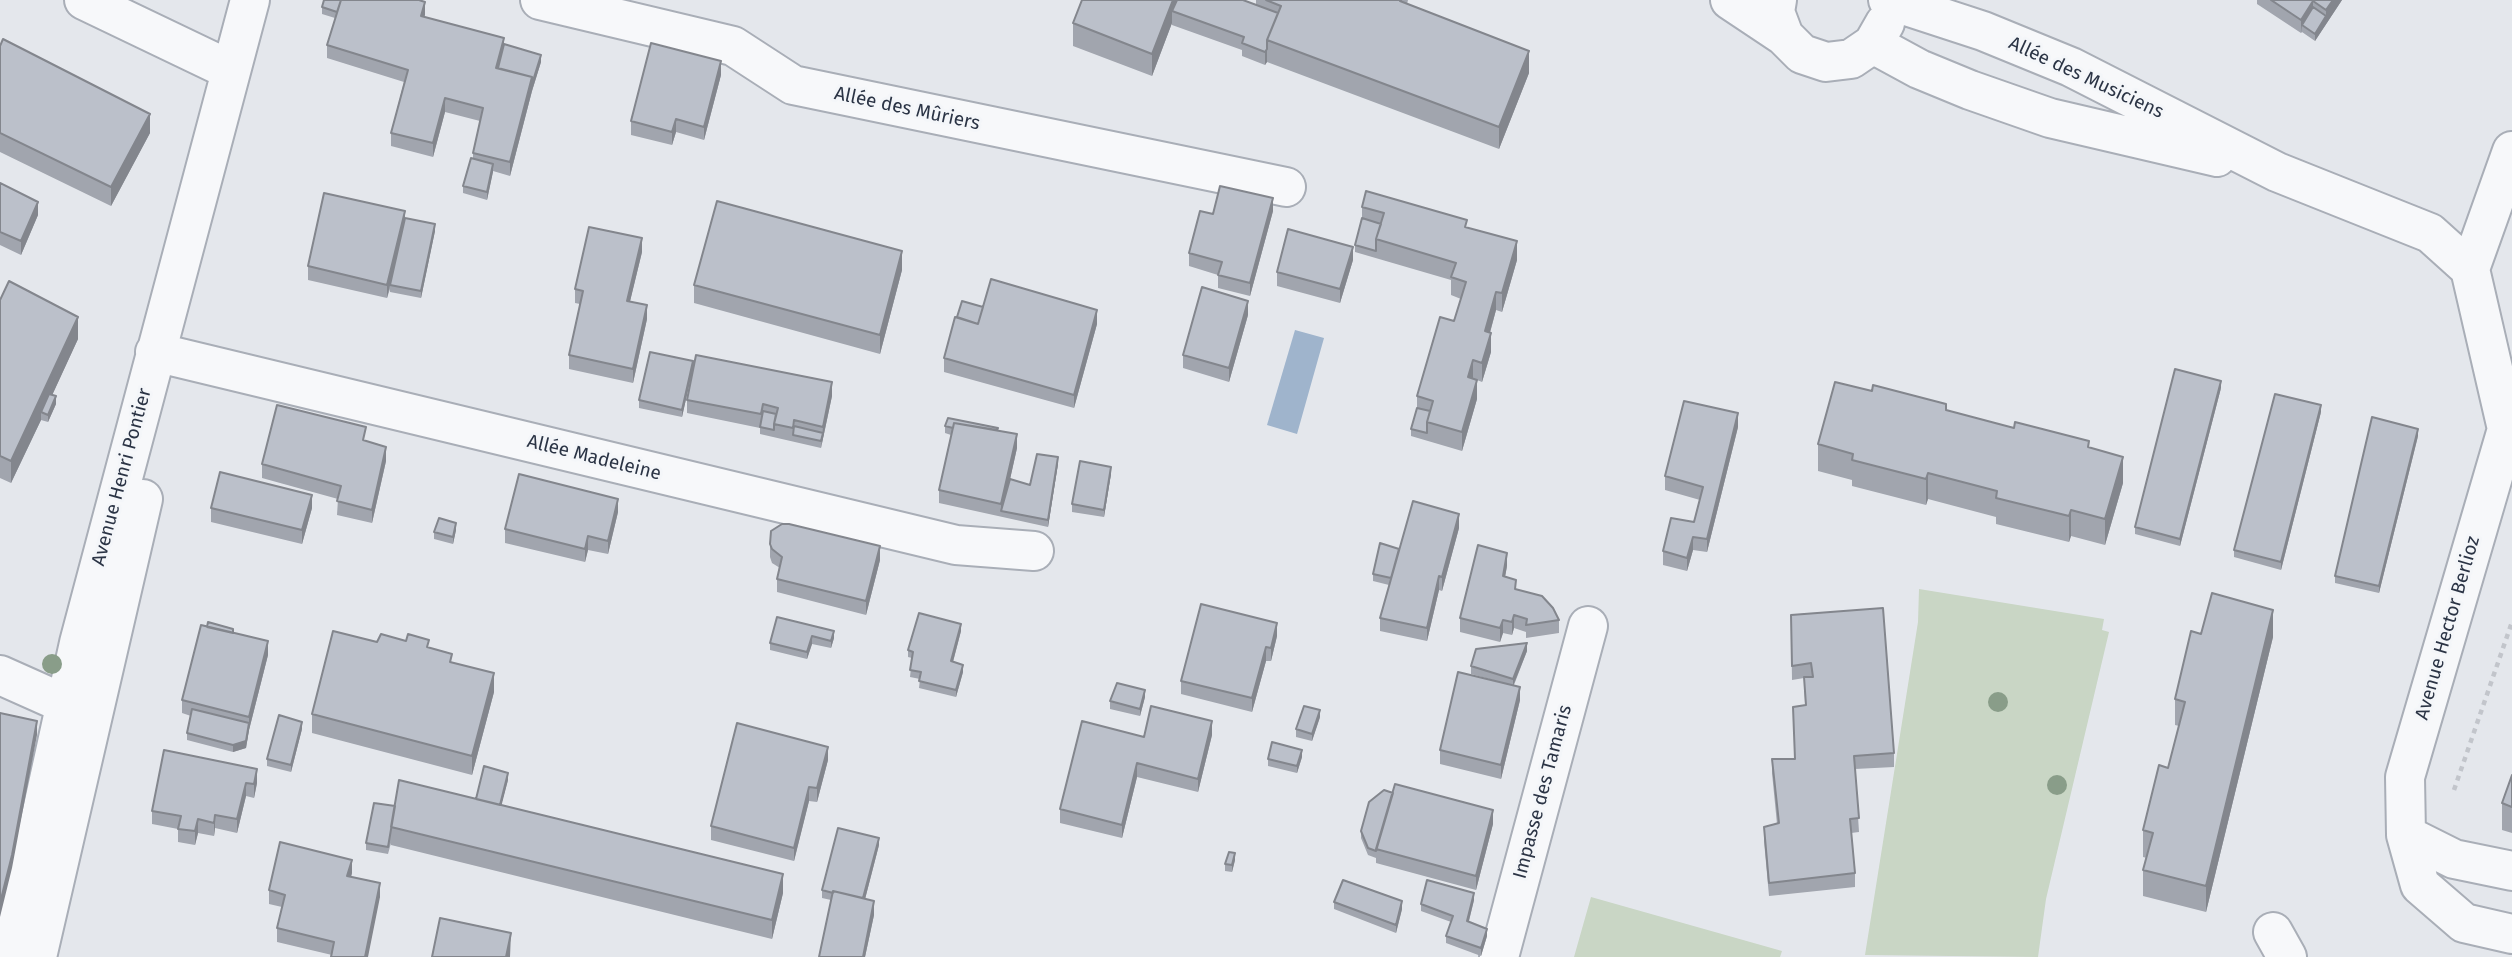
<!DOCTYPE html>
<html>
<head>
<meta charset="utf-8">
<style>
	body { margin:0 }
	canvas { display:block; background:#e4e7ec }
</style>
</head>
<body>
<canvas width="2512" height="957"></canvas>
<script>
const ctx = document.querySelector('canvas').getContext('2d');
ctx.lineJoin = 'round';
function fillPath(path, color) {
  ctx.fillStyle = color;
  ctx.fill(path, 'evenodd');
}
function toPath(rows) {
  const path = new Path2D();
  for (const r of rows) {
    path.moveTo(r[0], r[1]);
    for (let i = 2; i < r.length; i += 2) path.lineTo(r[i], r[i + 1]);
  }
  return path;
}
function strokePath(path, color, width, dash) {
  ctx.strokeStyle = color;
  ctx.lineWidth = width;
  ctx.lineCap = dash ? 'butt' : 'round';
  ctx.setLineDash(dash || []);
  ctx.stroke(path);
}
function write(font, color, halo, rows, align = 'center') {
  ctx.font = font + ' "Fira Sans",sans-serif';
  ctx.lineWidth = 6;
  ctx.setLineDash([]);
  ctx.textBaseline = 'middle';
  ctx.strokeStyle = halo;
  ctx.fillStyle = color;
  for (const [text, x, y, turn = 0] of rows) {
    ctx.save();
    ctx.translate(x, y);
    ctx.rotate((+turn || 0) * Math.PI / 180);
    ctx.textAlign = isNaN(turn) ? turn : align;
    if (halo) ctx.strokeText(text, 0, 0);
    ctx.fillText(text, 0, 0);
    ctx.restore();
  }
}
fillPath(toPath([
	[1919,589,2104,619,2102,630,2109,632,2046,899,2038,957,1865,955,1918,622],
	[1591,897,1782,951,1780,957,1574,957]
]), '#c9d6c5');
fillPath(toPath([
	[1295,330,1324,338,1297,434,1267,425]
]), '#9fb4cc');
const minor = toPath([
	[84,0,230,70],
	[540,0,733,46,793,85,1286,187],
	[1730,0,1784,36],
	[1777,0,1775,12,1784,36,1802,54,1826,62,1851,59,1873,44,1885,23],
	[1888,0,1983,31,2071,67,2277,172,2430,233,2470,269],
	[1873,44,1919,69,1970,90,2050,118,2217,157],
	[2470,269,2507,429,2405,777,2406,835,2420,885,2464,923,2512,934],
	[2470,269,2512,151],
	[155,352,956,545,1034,551],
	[0,675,65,704],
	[2406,835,2454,859,2512,871],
	[2273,932,2287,957],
	[10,957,79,643,250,0],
	[37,957,143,499],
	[1499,957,1588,626]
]);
strokePath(minor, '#a9aeb7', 42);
strokePath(toPath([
	[2454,790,2512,622]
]), '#c2c5cb', 4.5, [5, 5]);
strokePath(minor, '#f7f8fa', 38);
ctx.fillStyle = '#899d89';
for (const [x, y] of [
	[52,664],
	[1998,702],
	[2057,785]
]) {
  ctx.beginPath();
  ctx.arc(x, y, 10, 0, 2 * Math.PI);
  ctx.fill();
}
fillPath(toPath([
	[1082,0,1256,5,1256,0,1408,0,1407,4,1529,73,1499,149,1267,62,1265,65,1242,56,1242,50,1172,25,1172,23,1152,76,1073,46,1073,23],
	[2257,0,2342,0,2315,41,2302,32,2301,33,2257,4],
	[322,7,425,17,504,44,541,62,532,91,510,176,493,171,487,200,463,193,463,186,473,159,473,153,480,121,445,112,433,157,391,146,391,133,404,82,327,58,327,45,335,18,322,14],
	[0,46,150,133,111,206,0,152],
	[721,75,704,140,676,132,672,145,631,135,631,121],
	[0,183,38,215,21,255,0,245],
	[1362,207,1467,228,1517,260,1502,312,1496,310,1490,333,1491,352,1482,382,1477,380,1477,399,1462,451,1411,436,1411,429,1417,408,1417,396,1454,321,1461,299,1451,295,1451,280,1355,252,1355,245,1362,218],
	[1273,211,1250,296,1218,288,1218,275,1189,266,1189,253,1213,214],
	[405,218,435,231,421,298,390,292,390,289,387,298,308,280,308,266],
	[642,252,630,301,647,319,633,383,569,369,569,355,580,304,575,303,575,289],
	[1353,260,1340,303,1277,286,1277,272],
	[902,270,880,354,694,303,694,285],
	[0,300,78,339,52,395,56,404,48,422,41,420,11,483,0,478],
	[983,307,1097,324,1074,408,944,372,944,358,957,317],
	[1248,315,1229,382,1183,368,1183,355],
	[693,368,682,417,639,408,639,400],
	[2221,388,2180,546,2135,534,2135,527],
	[832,396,821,448,760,434,760,428,687,413,687,400],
	[1946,410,2089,448,2123,483,2105,545,2071,536,2069,542,1996,524,1996,517,1928,499,1926,505,1852,486,1852,480,1818,471,1818,444],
	[2321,412,2281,570,2234,557,2234,550],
	[945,426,998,431,1017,448,1010,479,1030,485,1058,464,1048,527,939,503,939,490,951,435,945,433],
	[1738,427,1707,552,1693,550,1687,571,1663,565,1663,551,1694,522,1700,500,1665,490,1665,476],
	[2418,436,2379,593,2335,583,2335,576],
	[365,441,386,461,372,523,337,515,338,499,262,478,262,464],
	[1111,474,1104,517,1072,512,1072,504],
	[211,508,312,508,302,544,211,522],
	[618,512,608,554,588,550,585,562,505,543,505,529],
	[1459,528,1442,591,1439,590,1427,641,1380,631,1380,618,1389,585,1373,581,1373,574,1399,549],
	[456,530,453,544,434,539,434,532],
	[770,544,880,560,866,615,777,592,777,579,780,568,772,563,770,557],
	[1507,566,1505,576,1516,590,1559,620,1559,633,1526,638,1526,632,1514,628,1512,635,1503,633,1500,642,1460,632,1460,618],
	[1791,615,1894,753,1894,767,1855,769,1859,832,1851,833,1855,873,1855,887,1769,896,1764,841,1764,827,1777,824,1772,773,1772,759,1794,759,1805,705,1804,678,1792,680],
	[834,631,834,638,831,648,812,644,807,659,770,650,770,643],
	[961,631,953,662,963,672,956,697,919,688,920,679,910,677,912,658,908,657,908,650],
	[233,633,268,655,249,730,246,748,233,752,187,740,187,733,191,716,182,713,182,700],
	[2201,634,2273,637,2206,912,2143,896,2143,870,2147,858,2143,857,2143,830,2168,768,2179,726,2175,725,2175,699],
	[1277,636,1271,661,1266,661,1252,712,1181,694,1181,681],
	[377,642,429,648,494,692,472,775,312,733,312,714],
	[1527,651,1514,685,1520,700,1501,779,1440,764,1440,750,1493,680,1471,674,1471,666],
	[1145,697,1140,716,1110,709,1110,701],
	[1320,717,1312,741,1296,737,1296,729],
	[302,729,291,772,267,766,267,759],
	[1212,735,1198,792,1137,777,1122,838,1060,823,1060,809,1144,737],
	[164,750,257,783,254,798,246,796,237,833,215,828,214,836,198,833,195,845,178,842,178,829,152,824,152,811],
	[1302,757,1297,773,1268,766,1268,759],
	[828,760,817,802,809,801,794,861,711,840,711,826],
	[2512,775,2512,833,2502,830,2502,803],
	[508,780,501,805,783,893,772,939,391,845,391,843,388,854,366,850,366,843,395,806,476,799],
	[1493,824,1476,890,1376,863,1376,858,1368,855,1361,838,1361,831],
	[879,845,865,899,874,915,865,957,819,957,831,900,822,898,822,890],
	[1235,860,1232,872,1225,871,1225,864],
	[352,873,351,877,380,897,332,955,277,942,277,928,282,907,269,904,269,890],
	[1474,900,1469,921,1487,936,1481,956,1446,943,1446,936,1451,922,1421,911,1421,904],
	[1334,902,1402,909,1396,933,1334,909]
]), '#a1a5ae');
fillPath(toPath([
	[1173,0,1181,0,1172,11,1172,23,1152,76,1152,54],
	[2333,0,2342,0,2315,41,2315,34,2326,16,2326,10],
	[2313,1,2313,14,2302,25,2301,33,2301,20],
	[425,2,425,15,421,30,421,16],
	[504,38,504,51,498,74,496,68],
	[1267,49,1267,62,1265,65,1265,52],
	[1529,51,1529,73,1499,149,1499,127],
	[541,55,541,62,532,91,510,176,510,162,532,77],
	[721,61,721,75,704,140,704,127],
	[445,98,445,112,433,157,433,143],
	[150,114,150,133,111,206,111,187],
	[676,119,676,132,672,145,672,132],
	[493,164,493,172,487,200,487,192],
	[1273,198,1273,211,1250,296,1250,283],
	[38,202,38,215,21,255,21,241],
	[405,211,405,225,390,285,387,298,387,285],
	[435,224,435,231,421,298,421,291],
	[642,238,642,252,627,314,627,301],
	[1517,241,1517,260,1502,312,1502,293],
	[1353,247,1353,260,1340,303,1340,289],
	[902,251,902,270,880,354,880,335],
	[1496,292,1496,310,1485,350,1485,331],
	[1248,301,1248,315,1229,382,1229,368],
	[647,305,647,319,633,383,633,369],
	[1097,310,1097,324,1074,408,1074,395],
	[78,317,78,339,44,413,41,412,41,420,11,483,11,461],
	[1491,333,1491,352,1482,382,1482,363],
	[1473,360,1473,379,1468,377],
	[693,361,693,368,682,417,682,410],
	[1477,380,1477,399,1462,451,1462,432],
	[2221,381,2221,388,2180,546,2180,539],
	[832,382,832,396,821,448,823,427],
	[56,396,56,404,48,422,48,415],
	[2321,405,2321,412,2281,570,2281,562],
	[1738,413,1738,427,1707,552,1707,539],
	[2418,429,2418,436,2379,593,2379,586],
	[1017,434,1017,448,1003,511,1001,511,1001,504],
	[386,447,386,461,372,523,372,510],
	[1058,457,1058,464,1048,527,1048,520],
	[2123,457,2123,483,2105,545,2105,519],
	[1111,467,1111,474,1104,517,1104,510],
	[1928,473,1928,499,1926,505,1926,479],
	[312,495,312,508,302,544,302,530],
	[618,499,618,512,608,554,608,541],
	[2071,510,2071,536,2069,542,2069,516],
	[1459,514,1459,528,1442,591,1442,577],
	[456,523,456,530,453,544,453,537],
	[588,536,588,550,585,562,585,549],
	[1693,537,1693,550,1687,571,1687,558],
	[880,546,880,560,866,615,866,601],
	[1507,553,1507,566,1503,589,1503,576],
	[1439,576,1439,590,1427,641,1427,628],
	[2273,610,2273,637,2206,912,2206,886],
	[1514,615,1514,628,1512,635,1512,622],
	[1503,620,1503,633,1500,642,1500,628],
	[1277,623,1277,636,1271,661,1271,648],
	[961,624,961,631,951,669,951,661],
	[834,631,834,638,831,648,831,641],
	[812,636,812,644,807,659,807,652],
	[268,641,268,655,249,730,246,748,233,752,233,745,249,723,249,717],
	[1527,643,1527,651,1513,686,1513,679],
	[1266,647,1266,661,1252,712,1252,698],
	[963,665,963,672,956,697,956,690],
	[494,673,494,692,472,775,472,756],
	[1520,687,1520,700,1501,779,1501,765],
	[1145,690,1145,697,1140,716,1140,709],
	[1320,710,1320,717,1312,741,1312,734],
	[37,721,37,735,12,868,0,917,0,903],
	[1212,721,1212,735,1198,792,1198,779],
	[302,722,302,729,291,772,291,765],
	[828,747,828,760,817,802,817,788],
	[1302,750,1302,757,1297,773,1297,766],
	[1137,763,1137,777,1122,838,1122,825],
	[257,769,257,783,254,798,254,784],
	[508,773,508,780,497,823,497,815],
	[246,783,246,796,237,833,237,819],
	[809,787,809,801,794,861,794,848],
	[1493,810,1493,824,1476,890,1476,876],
	[215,815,215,828,214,836,214,823],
	[198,819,198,833,195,845,195,831],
	[879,838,879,845,863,907,863,900],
	[1235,853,1235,860,1232,872,1232,865],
	[352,860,352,873,347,890,347,876],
	[783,874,783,893,772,939,772,920],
	[380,883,380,897,368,957,365,957],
	[1474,893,1474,900,1467,928,1467,921],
	[874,901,874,915,865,957,863,957],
	[1402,901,1402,909,1396,933,1396,925],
	[1487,929,1487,936,1481,956,1481,948],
	[511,933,510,957,506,957]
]), '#83868d');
const building = toPath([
	[324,0,341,0,337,12,322,7,324,0],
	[341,0,419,0,425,2,421,16,504,38,496,68,532,77,510,162,473,153,483,108,445,98,433,143,391,133,408,70,327,45,341,0],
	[1082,0,1173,0,1152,54,1073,23,1082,0],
	[1177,0,1243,0,1278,13,1267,40,1267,49,1265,52,1242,43,1244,37,1172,11,1177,0],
	[1266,0,1401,0,1400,1,1529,51,1499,127,1267,40,1281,6,1266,0],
	[2271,0,2333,0,2326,10,2313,1,2301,20,2271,0],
	[2313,7,2326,16,2315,34,2302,25,2313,7],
	[3,39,150,114,111,187,0,133,0,46,3,39],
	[651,43,721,61,704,127,676,119,672,132,631,121,651,43],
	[504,44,541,55,532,84,532,77,498,68,504,44],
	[471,158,493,164,487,192,463,186,471,158],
	[0,183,38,202,21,241,0,232,0,183],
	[1220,186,1273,198,1250,283,1218,275,1222,262,1189,253,1200,211,1213,214,1220,186],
	[1366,191,1467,220,1465,227,1517,241,1502,293,1496,292,1485,331,1491,333,1482,363,1473,360,1468,377,1477,380,1462,432,1427,422,1433,401,1417,396,1440,317,1454,321,1466,282,1451,277,1456,263,1376,239,1384,213,1362,207,1366,191],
	[324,193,405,211,387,285,308,266,324,193],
	[717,201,902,251,880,335,694,285,717,201],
	[405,218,435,224,421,291,390,285,405,218],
	[1362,218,1381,224,1376,239,1376,251,1355,245,1362,218],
	[589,227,642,238,627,301,647,305,633,369,569,355,583,291,575,289,589,227],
	[1288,229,1353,247,1340,289,1277,272,1288,229],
	[991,279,1097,310,1074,395,944,358,955,317,978,324,991,279],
	[9,281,78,317,11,461,0,456,0,300,9,281],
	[1202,287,1248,301,1229,368,1183,355,1202,287],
	[962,301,983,307,978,324,957,317,962,301],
	[650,352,693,361,682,410,639,400,650,352],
	[696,355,832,382,823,427,794,420,793,428,774,424,778,408,763,404,761,414,687,400,696,355],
	[2175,369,2221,381,2180,539,2135,527,2175,369],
	[1835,382,1872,391,1873,385,1946,404,1946,410,2014,428,2015,422,2089,441,2088,447,2123,457,2105,519,2071,510,2069,516,1996,498,1997,491,1928,473,1926,479,1852,460,1853,454,1818,444,1835,382],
	[49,394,56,396,48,415,41,412,49,394],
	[2275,394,2321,405,2281,562,2234,550,2275,394],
	[1684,401,1738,413,1707,539,1693,537,1687,558,1663,551,1671,518,1694,522,1703,487,1665,476,1684,401],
	[277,405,366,427,363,440,386,447,372,510,337,501,341,486,262,464,277,405],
	[1417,408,1430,411,1427,422,1427,433,1411,429,1417,408],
	[763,411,776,414,774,424,774,430,760,427,763,411],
	[2372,417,2418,429,2379,586,2335,576,2372,417],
	[948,418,998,428,997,430,954,423,953,428,945,426,948,418],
	[954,423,1017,434,1001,504,939,490,954,423],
	[794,426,823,433,821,441,793,435,794,426],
	[1037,454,1058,457,1048,520,1001,511,1010,479,1030,485,1037,454],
	[1080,461,1111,467,1104,510,1072,504,1080,461],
	[220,472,312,495,302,530,211,508,220,472],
	[519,474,618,499,608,541,588,536,585,549,505,529,519,474],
	[1413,501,1459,514,1442,577,1439,576,1427,628,1380,618,1413,501],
	[439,518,456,523,453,537,434,532,439,518],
	[782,524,789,524,880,546,866,601,777,579,782,557,772,549,770,544,771,531,782,524],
	[1380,543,1399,549,1391,578,1373,574,1380,543],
	[1478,545,1507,553,1503,576,1516,580,1515,589,1542,596,1553,608,1559,620,1526,625,1527,619,1514,615,1512,622,1503,620,1500,628,1460,618,1478,545],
	[2212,593,2273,610,2206,886,2143,870,2153,833,2143,830,2159,765,2168,768,2185,702,2175,699,2191,631,2201,634,2212,593],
	[1201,604,1277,623,1271,648,1266,647,1252,698,1181,681,1201,604],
	[1883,608,1894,753,1854,756,1859,818,1850,819,1855,873,1769,883,1764,827,1779,823,1772,759,1795,759,1793,707,1806,705,1804,677,1813,677,1811,663,1792,666,1791,615,1883,608],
	[919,613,961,624,951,661,963,665,956,690,919,681,921,672,910,670,913,652,908,650,919,613],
	[777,617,834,631,831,641,812,636,807,652,770,643,777,617],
	[208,622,233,629,233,633,207,627,208,622],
	[201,625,268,641,249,717,182,700,201,625],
	[333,631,377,642,381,634,406,641,408,634,429,640,427,647,452,654,450,662,494,673,472,756,312,714,333,631],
	[1527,643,1513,679,1471,666,1476,649,1527,643],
	[1458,672,1520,687,1501,765,1440,750,1458,672],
	[1117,683,1145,690,1140,709,1110,701,1117,683],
	[1151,706,1212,721,1198,779,1137,763,1122,825,1060,809,1082,721,1144,737,1151,706],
	[1304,706,1320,710,1312,734,1296,729,1304,706],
	[192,709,249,723,246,741,233,745,187,733,192,709],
	[0,713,37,721,12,855,0,903,0,713],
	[279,715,302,722,291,765,267,759,279,715],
	[737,723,828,747,817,788,809,787,794,848,711,826,737,723],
	[1272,742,1302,750,1297,766,1268,759,1272,742],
	[164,750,257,769,254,784,246,783,237,819,215,815,214,823,198,819,195,831,178,829,181,816,152,811,164,750],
	[484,766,508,773,500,805,476,799,484,766],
	[2512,775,2512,807,2502,803,2512,775],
	[399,780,783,874,772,920,391,827,399,780],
	[1395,784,1493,810,1476,876,1376,849,1395,784],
	[1384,790,1393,793,1376,851,1368,848,1361,831,1369,802,1384,790],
	[374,803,395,806,388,847,366,843,374,803],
	[838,828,879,838,863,898,833,891,833,893,822,890,838,828],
	[280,842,352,860,347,876,380,883,365,957,331,957,334,942,277,928,285,895,269,890,280,842],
	[1229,852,1235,853,1232,865,1225,864,1229,852],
	[1343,880,1402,901,1396,925,1334,902,1343,880],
	[1427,880,1474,893,1467,921,1487,929,1481,948,1446,936,1453,916,1421,904,1427,880],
	[833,891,874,901,863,957,819,957,833,891],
	[440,918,511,933,506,957,432,957,440,918]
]);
fillPath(building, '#bbc0ca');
strokePath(building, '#83868d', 2);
write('19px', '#2b3445', '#f4f6f9', [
	["Allée des Musiciens",2086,78,25],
	["Allée des Mûriers",907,109,12],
	["Allée Madeleine",594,458,14],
	["Avenue Henri Pontier",122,477,-75],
	["Avenue Hector Berlioz",2448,628,-74],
	["Impasse des Tamaris",1543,792,-75]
]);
</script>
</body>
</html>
